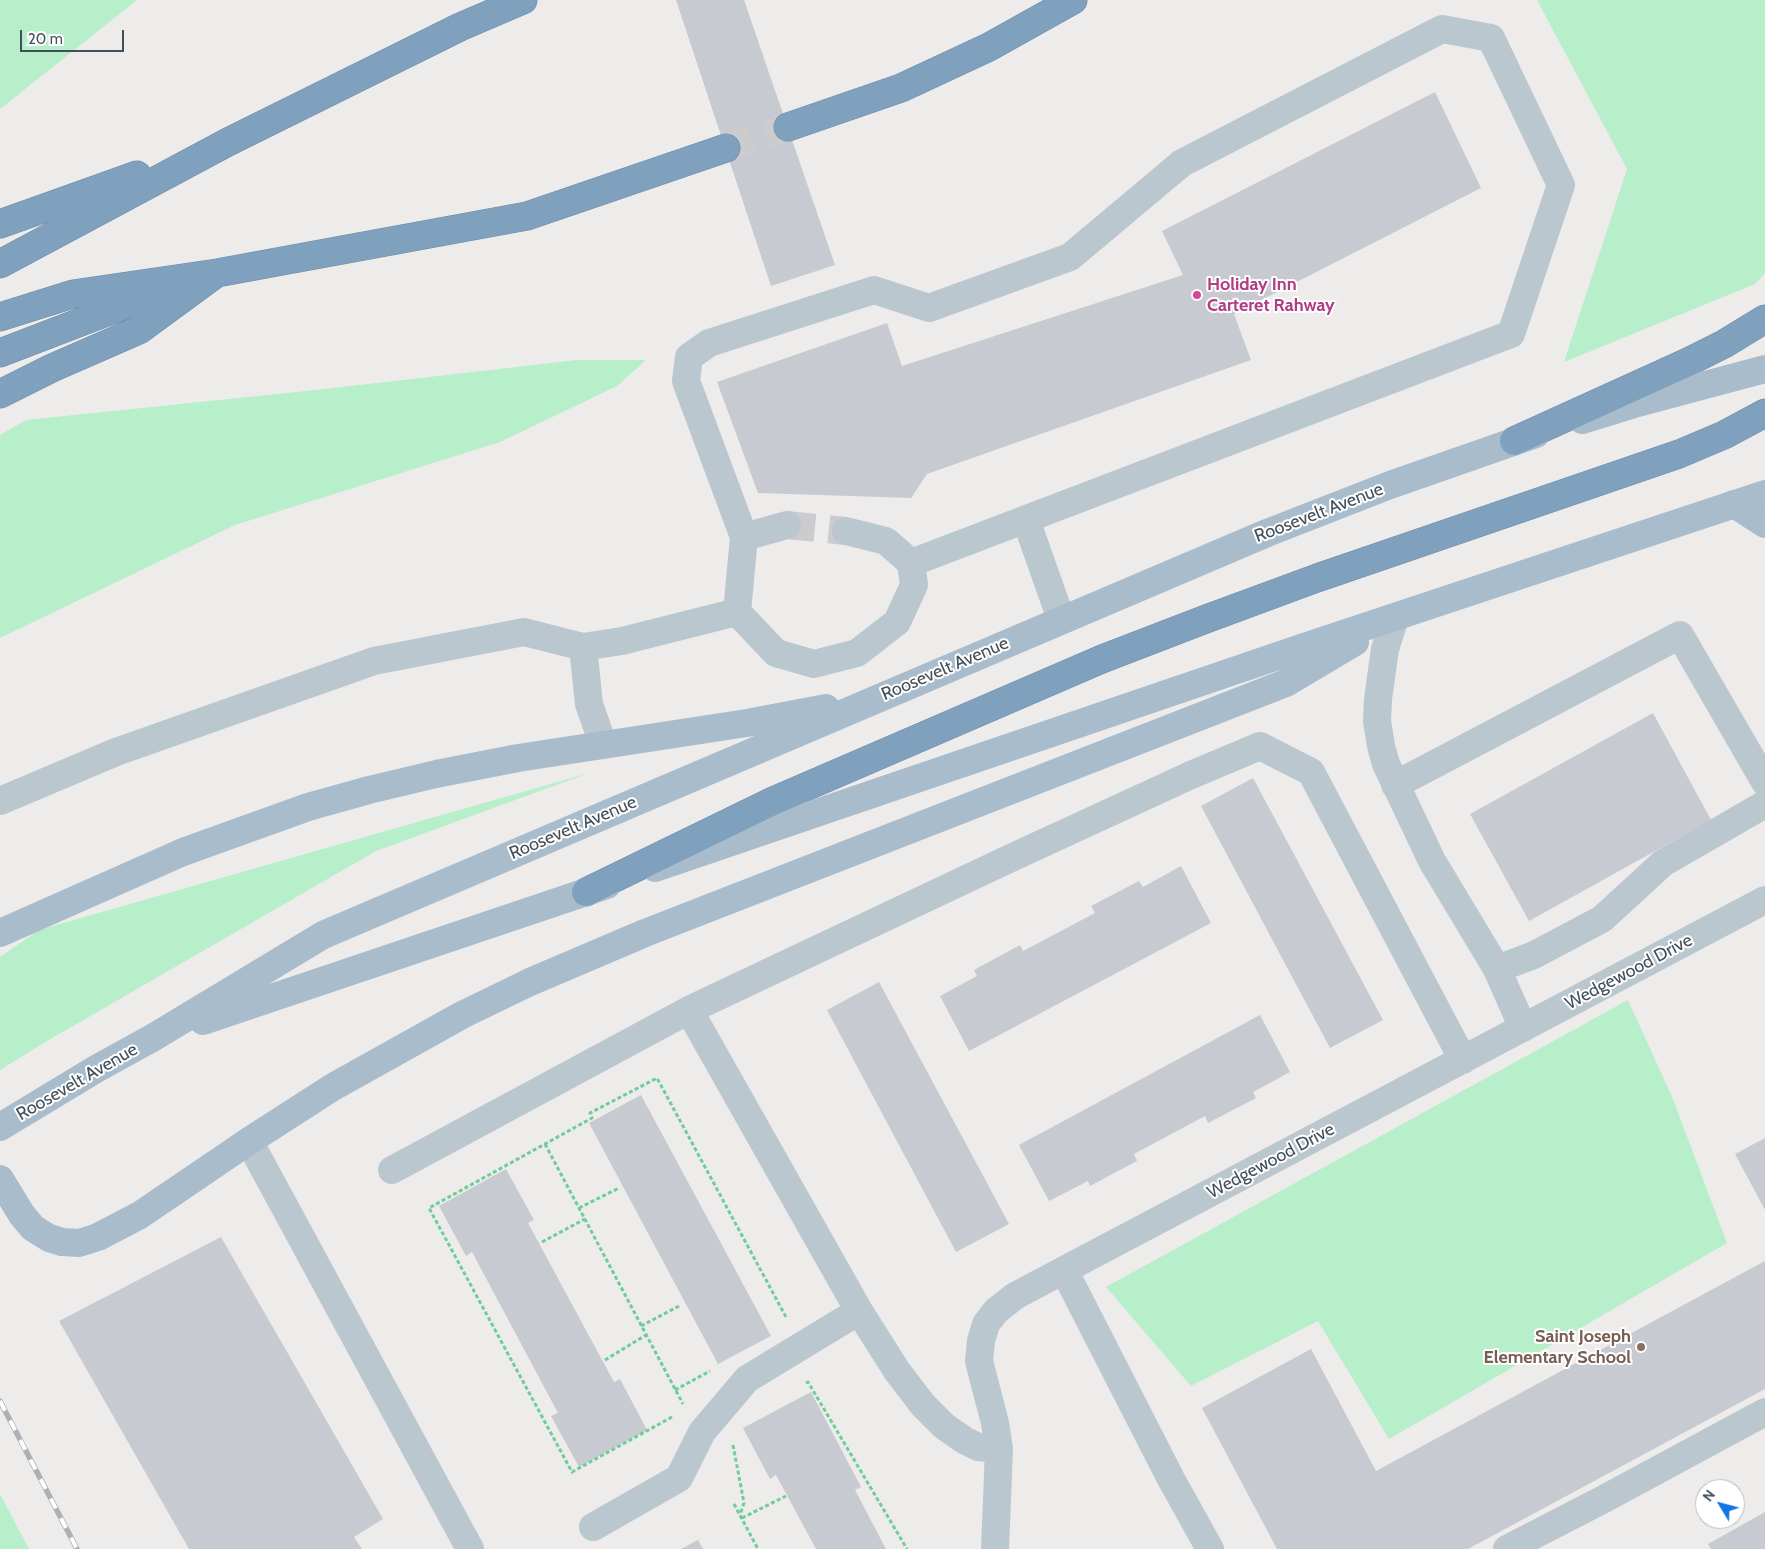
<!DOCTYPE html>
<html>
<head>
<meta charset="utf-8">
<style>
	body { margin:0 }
	#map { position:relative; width:1765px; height:1549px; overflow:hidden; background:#eeebeb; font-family:Cabin,sans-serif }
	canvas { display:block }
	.north { position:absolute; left:1695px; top:1479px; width:50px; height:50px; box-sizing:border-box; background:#fff; border:1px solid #b4b9bd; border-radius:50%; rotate:307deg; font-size:14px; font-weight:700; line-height:20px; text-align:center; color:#435059 }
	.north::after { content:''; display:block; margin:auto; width:18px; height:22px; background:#1277e1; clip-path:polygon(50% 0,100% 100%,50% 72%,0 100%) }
	.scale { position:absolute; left:20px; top:30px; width:104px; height:22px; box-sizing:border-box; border:2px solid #435059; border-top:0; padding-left:6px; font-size:15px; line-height:18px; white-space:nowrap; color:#435059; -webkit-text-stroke:4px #fff; paint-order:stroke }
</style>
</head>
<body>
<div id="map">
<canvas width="1765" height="1549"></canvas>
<div class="north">N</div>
<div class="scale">20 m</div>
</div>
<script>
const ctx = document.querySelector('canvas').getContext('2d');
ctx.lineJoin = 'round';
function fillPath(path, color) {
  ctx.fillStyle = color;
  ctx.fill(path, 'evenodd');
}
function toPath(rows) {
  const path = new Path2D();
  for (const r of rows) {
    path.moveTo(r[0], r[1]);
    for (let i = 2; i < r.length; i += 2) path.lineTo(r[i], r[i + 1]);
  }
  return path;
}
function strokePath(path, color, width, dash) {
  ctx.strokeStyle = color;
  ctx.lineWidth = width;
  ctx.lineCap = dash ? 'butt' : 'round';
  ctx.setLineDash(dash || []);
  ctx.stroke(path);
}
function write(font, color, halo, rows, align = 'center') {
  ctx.font = font + ' Cabin,sans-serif';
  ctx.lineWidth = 4;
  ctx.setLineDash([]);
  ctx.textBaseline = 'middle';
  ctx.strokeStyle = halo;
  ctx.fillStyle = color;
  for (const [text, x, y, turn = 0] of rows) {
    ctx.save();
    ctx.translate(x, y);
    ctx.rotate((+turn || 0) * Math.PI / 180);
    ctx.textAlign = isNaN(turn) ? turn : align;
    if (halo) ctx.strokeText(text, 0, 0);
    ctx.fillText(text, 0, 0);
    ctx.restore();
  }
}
fillPath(toPath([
	[0,0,137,0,0,109],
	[1537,0,1765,0,1765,273,1755,284,1564,362,1627,169],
	[577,360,646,360,617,386,500,442,235,525,0,638,0,435,26,420,316,390],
	[589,773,376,851,47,1041,0,1070,0,957,39,930],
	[1628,1000,1673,1099,1727,1243,1389,1439,1318,1321,1191,1386,1106,1287],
	[0,1494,29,1549,0,1549]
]), '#b6efc9');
fillPath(toPath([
	[676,0,744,0,835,265,771,286],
	[1435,92,1481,188,1234,314,1251,360,927,474,911,498,758,493,717,382,887,323,902,366,1183,275,1162,231],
	[1653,713,1711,820,1529,921,1470,814],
	[1253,778,1383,1020,1330,1048,1201,806],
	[1181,866,1211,923,969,1051,940,996,977,976,974,970,1020,945,1023,951,1095,913,1091,906,1139,881,1143,887],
	[879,982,1009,1224,956,1252,827,1010],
	[1260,1015,1290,1072,1253,1092,1256,1098,1208,1123,1205,1116,1134,1154,1137,1161,1090,1186,1088,1181,1049,1201,1019,1145],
	[641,1095,771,1336,718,1364,589,1123],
	[1765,1138,1765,1210,1735,1154],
	[506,1169,534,1220,528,1223,614,1382,620,1379,647,1430,579,1467,551,1416,558,1413,472,1252,466,1256,439,1206],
	[221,1237,383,1519,354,1537,362,1549,189,1549,59,1321],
	[1765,1261,1765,1389,1468,1549,1277,1549,1202,1408,1311,1349,1376,1471],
	[811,1392,861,1487,855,1490,886,1549,816,1549,776,1475,770,1479,743,1428],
	[1765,1512,1765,1549,1711,1549,1708,1544],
	[698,1540,703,1549,681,1549]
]), '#c7cad1');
strokePath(toPath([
	[787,525,846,531]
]), '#ccccce', 28, [28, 14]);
strokePath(toPath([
	[726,148,788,127]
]), '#ccccce', 28, [28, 14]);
const highway = toPath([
	[788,127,901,88,989,47,1073,0],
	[0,224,137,175],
	[0,264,228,142,460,27,523,0],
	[0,317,73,294,217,273,527,216,726,148],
	[0,353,151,295],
	[0,394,52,368,139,330,214,275],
	[1514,441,1688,362,1724,344,1765,319],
	[586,892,773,801,1102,659,1206,619,1317,578,1679,454,1724,435,1765,413]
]);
strokePath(highway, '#6c8ca9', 29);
strokePath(toPath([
	[545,1144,683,1404],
	[579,1208,619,1188],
	[542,1242,585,1219],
	[641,1326,681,1305],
	[605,1360,646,1335],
	[806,1383,808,1382,907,1549],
	[675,1390,710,1371],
	[672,1417,572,1472,429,1208,592,1118,590,1113,657,1078,786,1317],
	[733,1445,744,1503,740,1515],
	[734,1504,758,1549],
	[742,1518,786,1496]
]), '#6dce99', 3, [4, 2.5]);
strokePath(toPath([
	[1026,520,1061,619],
	[846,531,886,541,911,563,914,585,897,622,857,653,814,664,776,653,737,612,744,537,686,381,689,357,709,343,874,290,929,308,1070,257,1182,163,1442,29,1491,38,1561,185,1511,334,911,563],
	[744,537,787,525],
	[1395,618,1385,649,1378,699,1377,721,1381,746,1386,764,1432,861,1497,969,1523,1028],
	[583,647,589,704,603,744],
	[1395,785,1680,635,1765,782],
	[0,801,116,752,374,661,524,632,583,647,622,641,737,612],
	[1497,969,1534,955,1602,919,1663,863,1765,804],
	[689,1010,1013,857,1191,775,1260,746,1311,772,1463,1060],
	[249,1141,470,1549],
	[392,1170,689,1010,859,1311,897,1371,923,1405,944,1426,964,1440,978,1447,999,1449],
	[1064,1270,1171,1479,1210,1549],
	[593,1527,679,1478,702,1432,747,1379,859,1311],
	[995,1549,999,1449,995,1423,979,1361,981,1341,986,1324,996,1311,1015,1296,1064,1270,1765,900],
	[1507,1549,1602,1500,1765,1412]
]), '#bbc7cf', 28);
strokePath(toPath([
	[1582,420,1634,404,1765,369],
	[1734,504,1765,524],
	[655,868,1307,646,1765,494],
	[0,933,183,852,308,807,369,790,436,774,518,758,747,723,826,708],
	[203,1021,607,885],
	[0,1127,96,1069,154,1037,323,935,1267,533,1390,485,1536,434],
	[0,1179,22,1215,33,1228,49,1238,62,1242,79,1243,98,1237,140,1215,249,1141,333,1087,462,1015,530,982,645,933,1286,683,1355,642]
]), '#a9bccc', 28);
strokePath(highway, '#80a1bd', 28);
const rail = toPath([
	[0,1401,77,1549]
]);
strokePath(rail, '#adb1b6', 5.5);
strokePath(rail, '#fff', 4, [11]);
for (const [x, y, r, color] of [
	[1197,295,5,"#d1479c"],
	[1641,1347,5,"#8d6e63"]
]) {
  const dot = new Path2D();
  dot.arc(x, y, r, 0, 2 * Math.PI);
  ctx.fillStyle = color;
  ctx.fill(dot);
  strokePath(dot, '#fff', 2);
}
write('bold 18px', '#b23c85', '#fff', [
	["Holiday Inn",1207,285],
	["Carteret Rahway",1207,306]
], 'left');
write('18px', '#435059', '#fff', [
	["Roosevelt Avenue",1319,513,-21],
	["Roosevelt Avenue",945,669,-23],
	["Roosevelt Avenue",573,828,-23],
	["Wedgewood Drive",1629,972,-28],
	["Roosevelt Avenue",77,1082,-30],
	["Wedgewood Drive",1271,1161,-28]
]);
write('bold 18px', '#785e54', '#fff', [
	["Saint Joseph",1631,1337],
	["Elementary School",1631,1358]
], 'right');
</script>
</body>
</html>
